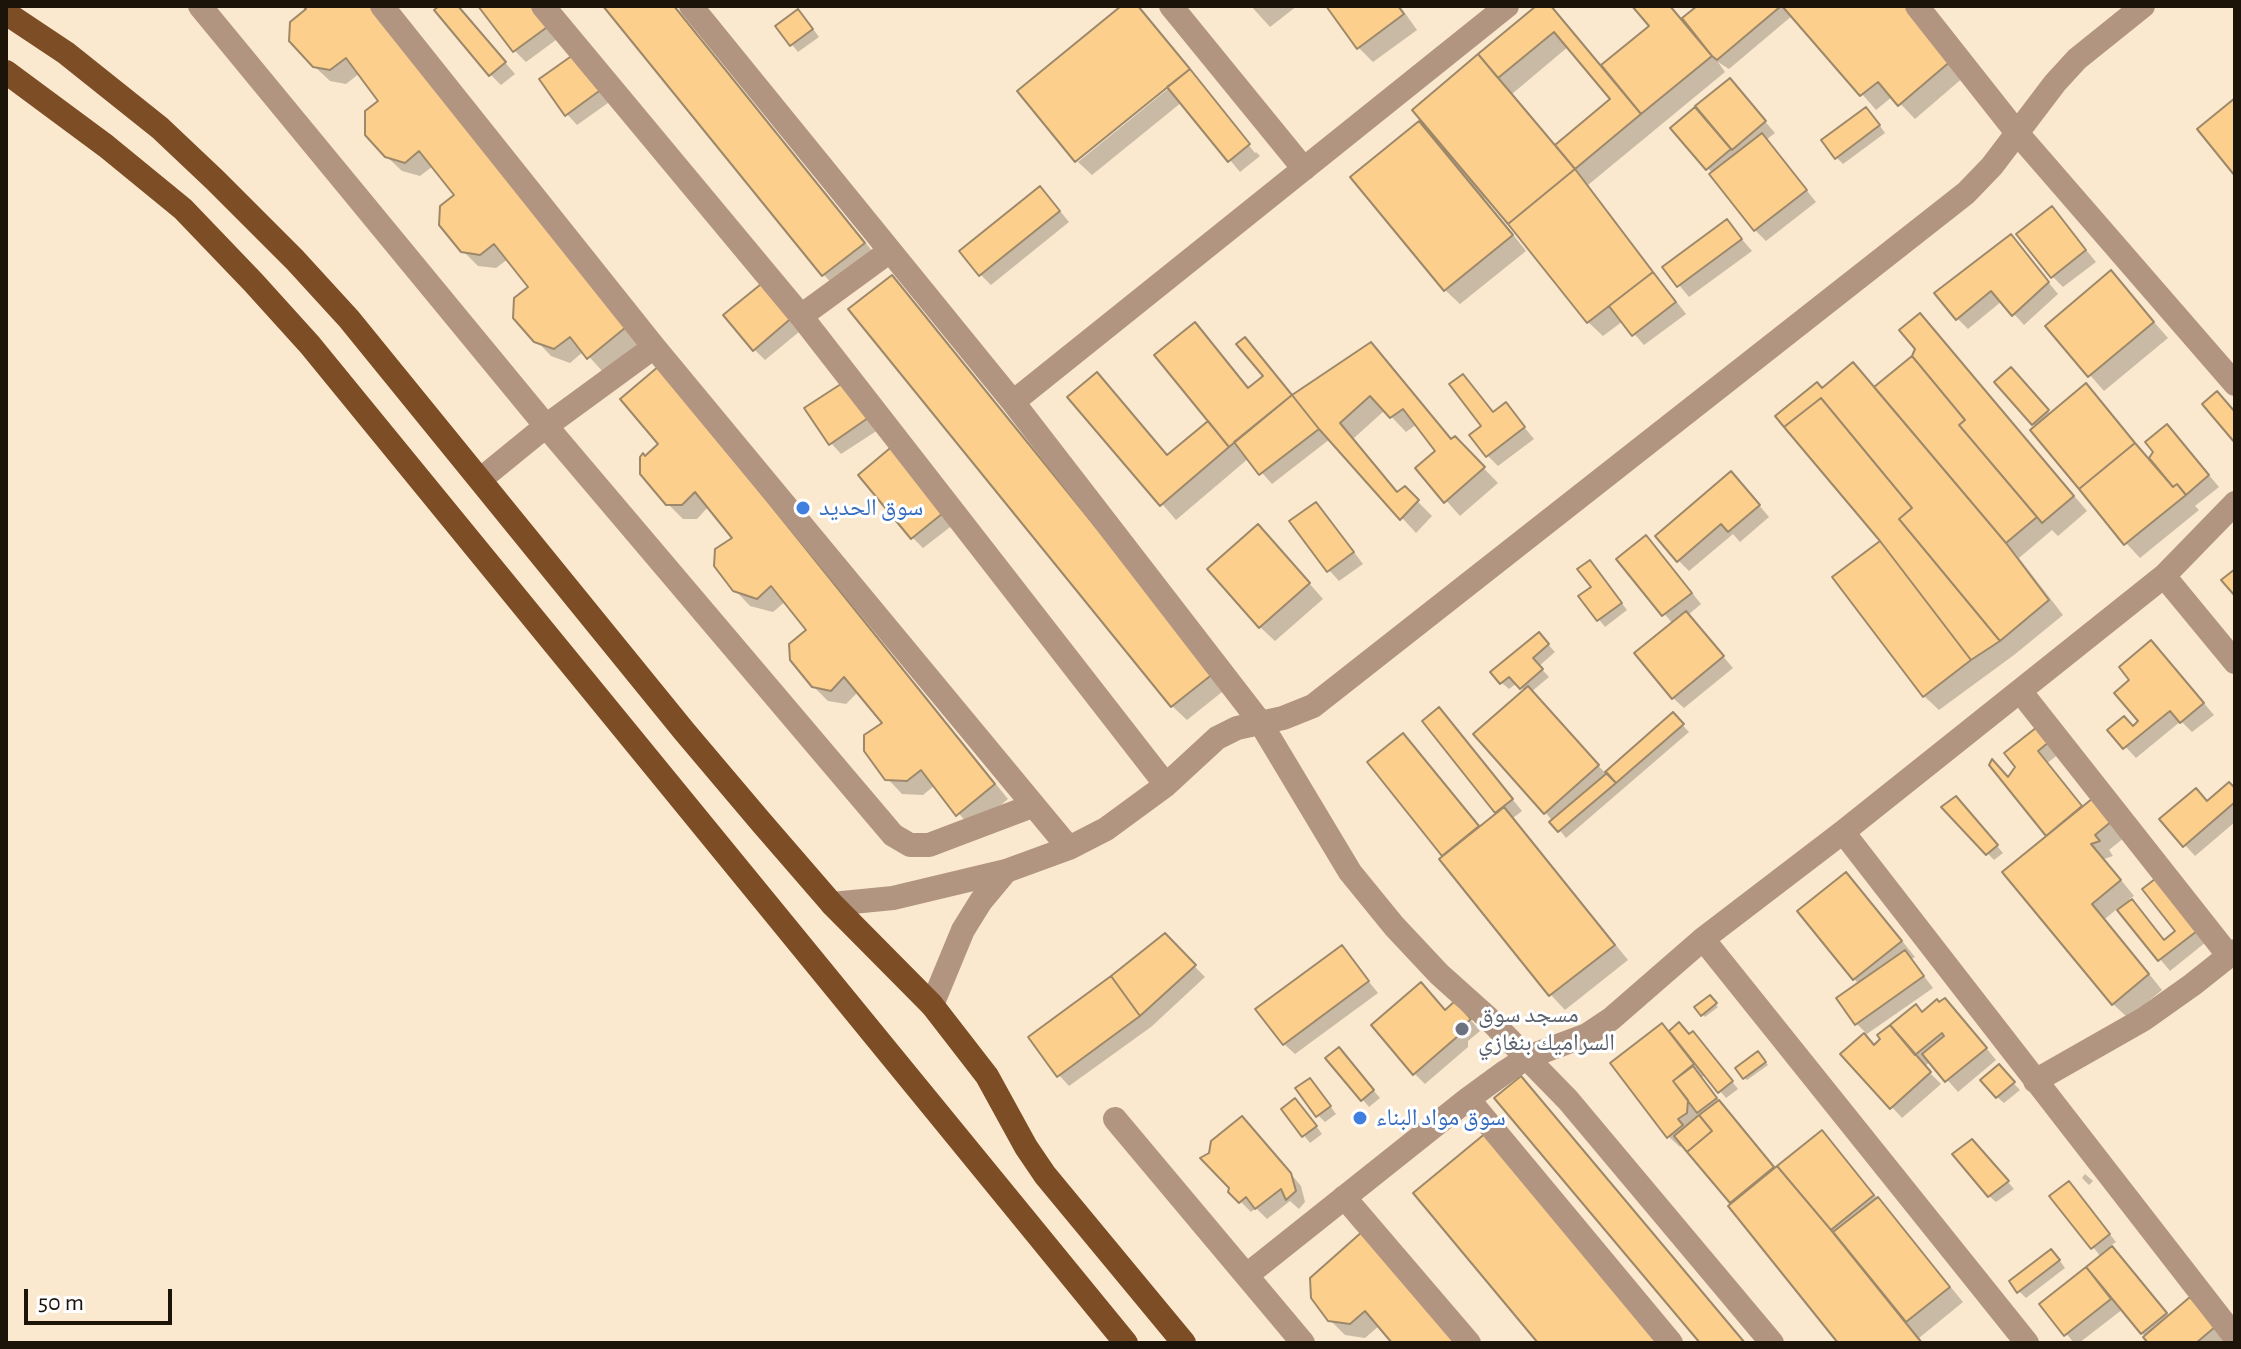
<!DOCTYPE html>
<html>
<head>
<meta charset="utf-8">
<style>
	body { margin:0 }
	#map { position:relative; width:2241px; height:1349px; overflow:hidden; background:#fbe9cf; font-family:"Alegreya Sans",sans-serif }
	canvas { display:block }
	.frame { position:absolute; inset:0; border:8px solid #1c1408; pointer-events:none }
	.scale { position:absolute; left:24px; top:1289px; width:148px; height:36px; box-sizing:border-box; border:4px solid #1c1408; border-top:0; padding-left:10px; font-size:24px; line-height:28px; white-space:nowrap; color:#1c1408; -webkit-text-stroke:6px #fff; paint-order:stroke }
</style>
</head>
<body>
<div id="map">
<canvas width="2241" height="1349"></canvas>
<div class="frame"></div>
<div class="scale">50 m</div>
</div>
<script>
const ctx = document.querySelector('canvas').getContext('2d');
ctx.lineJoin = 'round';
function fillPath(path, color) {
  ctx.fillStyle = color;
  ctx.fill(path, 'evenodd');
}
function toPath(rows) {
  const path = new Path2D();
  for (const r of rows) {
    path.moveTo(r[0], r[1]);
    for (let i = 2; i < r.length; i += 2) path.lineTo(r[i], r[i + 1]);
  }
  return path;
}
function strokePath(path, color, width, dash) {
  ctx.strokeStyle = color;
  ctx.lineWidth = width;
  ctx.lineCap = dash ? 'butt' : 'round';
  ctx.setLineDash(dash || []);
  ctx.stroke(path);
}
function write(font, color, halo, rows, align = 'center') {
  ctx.font = font + ' "Alegreya Sans","Noto Naskh Arabic",sans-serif';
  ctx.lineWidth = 6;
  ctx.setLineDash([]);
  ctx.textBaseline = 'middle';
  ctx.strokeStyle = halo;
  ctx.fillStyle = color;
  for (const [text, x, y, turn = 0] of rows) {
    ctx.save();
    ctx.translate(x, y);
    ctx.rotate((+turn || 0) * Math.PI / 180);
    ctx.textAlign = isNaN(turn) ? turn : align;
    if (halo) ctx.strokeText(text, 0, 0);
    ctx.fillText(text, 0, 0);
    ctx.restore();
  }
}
fillPath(toPath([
	[306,6,644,339,603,372,584,351,570,363,551,356,536,340,531,288,508,259,496,268,478,266,462,250,456,195,433,166,420,176,402,171,386,156,381,101,360,73,346,84,330,81,314,66,309,10],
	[442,6,457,6,515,74,501,85,491,75],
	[481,6,537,6,560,37,526,62,515,51],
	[606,6,674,6,878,258,838,290,824,275],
	[1124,6,1137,6,1146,15,1203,85,1200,85,1255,153,1256,152,1260,156,1240,172,1182,102,1092,175,1078,162,1169,88],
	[1251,6,1297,6,1270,27],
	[1328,6,1400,6,1417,30,1373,62,1358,47],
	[1539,6,1549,6,1602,67,1652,27,1635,6,1670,6,1682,20,1700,6,1905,6,1965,76,1915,119,1893,96,1876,110,1793,15,1729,69,1718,62,1725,72,1588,185,1686,314,1644,345,1623,321,1603,336,1588,322,1487,196,1484,198,1526,251,1460,304,1445,290,1353,177,1423,120],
	[1569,46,1613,99,1556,147,1512,94],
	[805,18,819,37,798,52,778,27],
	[579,52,615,98,577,125,567,114],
	[1730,81,1775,133,1766,140,1816,202,1766,241,1755,230,1713,174,1673,128],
	[1873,116,1885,133,1843,164,1836,157],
	[1051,200,1069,222,991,285,980,274],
	[2062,220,2096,262,2063,287,2053,277],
	[1727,222,1752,251,1689,297,1665,268],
	[2011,237,2058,294,2024,325,2002,301,1968,329,1957,318],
	[2111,273,2168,338,2104,391,2047,326],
	[766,283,805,327,765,360,754,349],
	[906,293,1227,688,1187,720,1172,706],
	[1195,325,1210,340,1250,389,1265,376,1245,339,1294,397,1371,345,1386,359,1452,440,1469,453,1498,483,1460,516,1418,469,1438,451,1417,424,1406,432,1385,410,1353,439,1398,494,1405,489,1432,516,1416,533,1330,439,1272,484,1249,458,1176,520,1070,397,1111,389,1168,456,1210,421],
	[1934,330,2087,511,2058,536,2052,530,2019,558,2063,615,2014,655,1939,710,1924,696,1883,542,1823,390,1875,389,1913,357],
	[1463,376,1494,413,1506,405,1534,439,1498,466,1488,456,1483,426],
	[2018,377,2051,415,2100,401,2150,460,2156,451,2177,437,2219,487,2195,506,2199,510,2140,558,2126,543,2036,427,1997,382],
	[673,384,1008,799,972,829,935,785,923,795,902,794,887,778,885,724,859,691,846,704,828,701,813,686,809,630,786,601,773,612,750,606,735,590,735,538,709,506,697,519,683,519,667,503,646,458,661,444],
	[843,384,878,430,841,454,831,443],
	[906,458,958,521,923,548,913,538],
	[1742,485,1769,517,1740,542,1733,534,1689,571,1678,560],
	[1315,504,1326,515,1363,564,1339,581,1329,570],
	[1273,542,1323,599,1275,641,1260,627],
	[1657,549,1701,604,1688,615,1733,668,1684,708,1673,698,1673,624,1619,560],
	[1596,569,1627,610,1605,627,1581,597,1593,588],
	[1545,641,1555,652,1539,666,1549,677,1531,692,1606,774,1673,715,1689,732,1566,838,1546,813,1525,691,1517,683,1509,689,1502,683],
	[2162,654,2214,715,2192,732,2181,721,2136,758,2110,730,2134,728,2141,721],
	[1424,721,1449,721,1522,811,1513,818,1628,960,1565,1010,1551,995,1441,859,1445,856,1370,763,1403,736,1418,751,1480,828,1498,814],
	[2037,730,2059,754,2047,763,2083,808,2093,800,2125,837,2109,850,2113,856,2104,859,2134,896,2129,899,2166,941,2178,932,2155,881,2206,942,2170,971,2118,908,2105,919,2162,990,2128,1018,2113,1004,2049,836,1991,765,2009,780],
	[2235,790,2235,822,2195,856,2185,845,2208,803],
	[1963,806,2003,853,1994,860,1944,807],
	[1846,875,1861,890,1915,957,1911,959,1933,988,1864,1036,1875,1047,1922,1014,1939,1005,1956,1011,1996,1060,1958,1092,1931,1061,1924,1067,1941,1084,1902,1118,1843,1054,1866,1033,1857,1024,1859,984,1854,979],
	[1165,936,1205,977,1151,1027,1069,1086,1059,1075],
	[1341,947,1378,993,1295,1054,1284,1044],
	[1710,998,1718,1007,1705,1017,1697,1008],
	[1446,1012,1466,1014,1480,1031,1468,1041,1468,1047,1425,1084,1414,1073],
	[1679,1025,1689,1036,1699,1040,1738,1089,1726,1098,1706,1074,1701,1078,1776,1169,1832,1143,1963,1302,1919,1338,1923,1343,1841,1343,1733,1204,1683,1144,1680,1147,1669,1137,1612,1064,1669,1033],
	[1761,1056,1768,1065,1747,1080,1744,1078],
	[1345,1057,1380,1098,1369,1107,1328,1059],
	[2005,1074,2020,1090,2004,1103,1997,1097],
	[1316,1087,1336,1114,1325,1122,1318,1115],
	[1302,1107,1322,1134,1310,1143,1283,1109],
	[1253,1129,1301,1186,1305,1202,1299,1209,1290,1201,1267,1219,1256,1208,1251,1212,1230,1191],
	[1978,1148,2014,1189,1996,1202,1989,1196],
	[2085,1174,2093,1181,2089,1185,2082,1178],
	[2075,1190,2116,1242,2110,1246,2170,1317,2190,1300,2225,1339,2220,1343,2150,1343,2123,1309,2079,1343,2074,1343,2042,1304,2101,1257,2052,1196],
	[2058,1258,2065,1268,2026,1298,2019,1291],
	[1312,1279,1456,1343,1395,1343,1380,1325,1365,1338,1345,1335,1330,1320]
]), '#0003');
const building = toPath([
	[303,6,373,6,631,323,587,359,570,337,554,349,534,342,513,318,514,298,528,287,494,244,480,255,461,252,439,225,440,206,454,195,419,151,405,163,385,157,365,135,365,111,378,101,346,58,330,70,313,67,289,41,290,22,306,9,303,6],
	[439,6,458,6,506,62,489,76,434,10,439,6],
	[478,6,536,6,550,25,513,52,478,6],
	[603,6,674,6,865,243,822,276,603,6],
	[1121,6,1138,6,1190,69,1075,162,1017,91,1121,6],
	[1326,6,1398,6,1404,14,1357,49,1326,6],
	[1536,6,1551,6,1641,114,1575,169,1555,145,1610,99,1554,32,1498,78,1478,54,1536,6],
	[1632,6,1670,6,1712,56,1641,114,1601,65,1649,26,1632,6],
	[1697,6,1781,6,1717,60,1712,56,1682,18,1697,6],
	[1782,6,1906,6,1952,60,1898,106,1878,82,1860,96,1782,6],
	[798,9,813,29,790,46,775,26,798,9],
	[580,50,606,86,565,116,539,79,580,50],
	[1478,54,1575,169,1508,224,1412,110,1478,54],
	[1190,69,1250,144,1228,162,1167,87,1190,69],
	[1730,78,1766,121,1732,150,1695,106,1730,78],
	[2235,98,2235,176,2197,129,2235,98],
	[1695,107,1731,149,1706,170,1670,128,1695,107],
	[1866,107,1880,125,1835,159,1821,140,1866,107],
	[1419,121,1513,235,1444,291,1350,177,1419,121],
	[1762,133,1807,190,1754,231,1709,174,1762,133],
	[1575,169,1653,272,1587,323,1508,224,1575,169],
	[1040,186,1060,211,979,276,959,251,1040,186],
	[2052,206,2086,250,2051,278,2016,234,2052,206],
	[1727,219,1742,239,1677,287,1662,267,1727,219],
	[2011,234,2049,282,2012,316,1991,291,1956,320,1934,293,2011,234],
	[2111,270,2154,322,2088,377,2045,326,2111,270],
	[1653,272,1676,302,1632,336,1609,306,1653,272],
	[892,275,1214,673,1171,707,848,309,892,275],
	[766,280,795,315,753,351,723,315,766,280],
	[1920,313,2074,496,2042,523,1959,425,1965,420,1912,356,1915,349,1899,330,1920,313],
	[1195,322,1248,388,1263,376,1236,344,1245,337,1292,395,1229,447,1154,355,1195,322],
	[1371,342,1451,439,1455,436,1485,467,1444,503,1415,468,1435,451,1403,409,1390,418,1370,396,1340,423,1397,492,1405,486,1419,500,1400,520,1319,429,1292,395,1371,342],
	[1912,356,1965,420,1959,425,2037,517,2006,543,1874,387,1912,356],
	[1853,362,2006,543,2049,600,2000,641,1899,519,1912,508,1821,398,1784,427,1775,416,1817,382,1822,388,1853,362],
	[659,366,995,784,956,816,921,770,907,781,885,780,864,751,864,735,882,723,844,677,831,691,812,687,790,660,789,644,806,630,771,586,757,599,733,591,714,566,715,549,732,538,695,492,682,505,666,505,640,474,640,457,643,453,645,456,658,444,620,399,659,366],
	[2011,367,2049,410,2032,425,1994,382,2011,367],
	[1097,372,1167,455,1208,421,1229,447,1160,506,1067,397,1097,372],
	[1463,374,1493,412,1506,402,1525,427,1486,457,1469,435,1481,426,1449,384,1463,374],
	[844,382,868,418,829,445,804,408,844,382],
	[2086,383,2135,443,2079,489,2030,430,2086,383],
	[2217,391,2235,412,2235,443,2202,404,2217,391],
	[1292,395,1319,429,1259,475,1234,442,1292,395],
	[1821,398,1912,508,1899,519,2000,641,1971,660,1880,541,1784,427,1821,398],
	[2167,424,2209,475,2186,495,2177,484,2173,487,2149,458,2153,452,2145,442,2167,424],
	[2135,443,2173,487,2177,484,2186,495,2124,545,2079,489,2135,443],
	[895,444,948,509,911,539,858,475,895,444],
	[1731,471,1760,505,1728,532,1721,524,1677,562,1655,536,1731,471],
	[1316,502,1354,552,1327,572,1289,521,1316,502],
	[1258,524,1310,583,1259,628,1207,569,1258,524],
	[1646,535,1692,593,1662,616,1616,559,1646,535],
	[1880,541,1971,660,1923,697,1832,577,1880,541],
	[1590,560,1622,603,1597,621,1578,596,1591,587,1577,569,1590,560],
	[2235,569,2235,596,2221,580,2235,569],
	[1686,611,1724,656,1672,699,1634,653,1686,611],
	[1539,632,1549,644,1533,658,1543,669,1520,689,1509,677,1500,684,1490,672,1539,632],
	[2151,640,2204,703,2180,723,2170,711,2123,749,2107,730,2124,716,2133,726,2138,721,2114,693,2129,680,2119,667,2151,640],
	[1528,686,1599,765,1544,814,1473,734,1528,686],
	[1439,707,1513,799,1495,813,1422,721,1439,707],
	[1673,712,1684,724,1616,783,1605,772,1673,712],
	[2037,727,2049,742,2038,751,2082,806,2046,836,1989,765,1992,759,2008,777,2015,767,2004,753,2037,727],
	[1403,733,1479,826,1442,856,1367,762,1403,733],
	[1607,773,1616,783,1558,832,1549,822,1607,773],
	[2229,782,2235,788,2235,802,2183,847,2159,819,2196,788,2207,801,2229,782],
	[1956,796,1998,845,1986,855,1941,807,1956,796],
	[2093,798,2112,821,2095,835,2100,841,2091,844,2121,880,2092,904,2149,974,2112,1005,2002,872,2093,798],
	[1504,807,1615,945,1549,996,1439,859,1504,807],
	[1846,872,1902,941,1853,980,1797,911,1846,872],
	[2155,879,2197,931,2158,961,2117,910,2132,899,2164,940,2175,931,2142,889,2155,879],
	[1165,933,1196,965,1140,1016,1111,976,1165,933],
	[1342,945,1369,981,1283,1045,1255,1009,1342,945],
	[1905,950,1924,976,1855,1025,1836,998,1905,950],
	[1111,976,1140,1016,1057,1077,1028,1037,1111,976],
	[1421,982,1445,1010,1455,1001,1471,1019,1458,1030,1458,1036,1413,1075,1371,1025,1421,982],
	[1710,995,1717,1003,1701,1016,1694,1007,1710,995],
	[1945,998,1987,1048,1945,1082,1922,1054,1944,1036,1942,1033,1915,1055,1890,1025,1916,1004,1922,1012,1937,999,1939,1002,1945,998],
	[1679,1022,1689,1034,1693,1031,1733,1081,1718,1093,1669,1031,1679,1022],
	[1662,1023,1694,1064,1673,1081,1688,1100,1687,1113,1678,1119,1683,1125,1667,1138,1610,1063,1662,1023],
	[1890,1025,1931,1072,1890,1109,1840,1054,1864,1033,1874,1045,1880,1039,1877,1035,1890,1025],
	[1339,1047,1374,1090,1361,1101,1325,1058,1339,1047],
	[1758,1051,1766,1062,1743,1079,1735,1068,1758,1051],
	[1999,1064,2015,1082,1996,1098,1980,1080,1999,1064],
	[1693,1066,1717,1098,1697,1113,1673,1081,1693,1066],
	[1521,1076,1745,1343,1700,1343,1494,1098,1521,1076],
	[1310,1078,1331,1106,1316,1117,1295,1088,1310,1078],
	[1295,1098,1317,1126,1302,1137,1281,1109,1295,1098],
	[1719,1100,1774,1167,1730,1203,1687,1152,1712,1131,1699,1115,1719,1100],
	[1699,1115,1712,1131,1687,1152,1674,1136,1699,1115],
	[1242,1116,1291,1173,1296,1191,1286,1200,1281,1189,1255,1209,1246,1197,1239,1203,1228,1192,1229,1188,1200,1158,1209,1153,1211,1141,1242,1116],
	[1822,1130,1874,1195,1831,1230,1777,1166,1822,1130],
	[1487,1132,1663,1343,1538,1343,1413,1193,1487,1132],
	[1972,1139,2009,1181,1988,1197,1952,1154,1972,1139],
	[1777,1166,1831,1230,1922,1343,1838,1343,1728,1206,1777,1166],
	[2069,1181,2110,1234,2091,1249,2049,1196,2069,1181],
	[1878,1197,1950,1287,1906,1322,1833,1232,1878,1197],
	[1363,1231,1456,1343,1392,1343,1365,1311,1350,1324,1328,1321,1311,1298,1310,1278,1363,1231],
	[2112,1246,2167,1313,2141,1334,2086,1267,2112,1246],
	[2051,1249,2060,1260,2017,1293,2009,1281,2051,1249],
	[2086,1267,2111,1299,2064,1336,2039,1304,2086,1267],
	[2190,1297,2215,1327,2196,1343,2148,1343,2143,1337,2190,1297]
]);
fillPath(building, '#fccf8c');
strokePath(building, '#9d886a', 2);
strokePath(toPath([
	[200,6,546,426,893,835,910,845,929,845,1032,806],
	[382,6,654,347,1069,848],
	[543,6,801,316,1166,785],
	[691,6,1013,402,1260,722,1350,872,1394,926,1439,974,1487,1017,1568,1100,1772,1343],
	[1171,6,1304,169],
	[1917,6,2018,134,2235,384],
	[801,316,890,251],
	[1013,402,1507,6],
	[481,479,546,426,654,347],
	[2164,576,2235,662],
	[2020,691,2229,956],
	[1843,832,2235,1337],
	[832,904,893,898,1006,871,1069,848,1106,829,1166,785,1217,738,1237,728,1283,718,1313,706,1966,193,1992,166,2055,83,2077,59,2143,6],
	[1703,939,2027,1343],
	[932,1005,963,930,981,901,1006,871],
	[2035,1081,2144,1019,2192,985,2235,951],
	[1468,1099,1671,1343],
	[1115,1119,1303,1343],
	[1344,1197,1469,1343],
	[1247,1275,1468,1099,1505,1072,1528,1057,1587,1035,1611,1019,1703,939,1843,832,2164,576,2235,503]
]), '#b29581', 24);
strokePath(toPath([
	[6,13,66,53,160,128,215,180,295,260,349,319,684,731,761,822,832,904,932,1005,987,1076,1026,1147,1045,1175,1184,1343],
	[6,72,106,146,183,209,253,282,310,345,1126,1343]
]), '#7d4d26', 24);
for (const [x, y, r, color] of [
	[803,508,8,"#3f7fe0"],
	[1462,1029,8,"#6b7280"],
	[1360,1118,8,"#3f7fe0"]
]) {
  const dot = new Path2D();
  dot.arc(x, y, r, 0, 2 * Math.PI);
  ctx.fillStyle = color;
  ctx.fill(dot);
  strokePath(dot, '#fff', 3);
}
write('24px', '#366cbe', '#fff', [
	["سوق الحديد",819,508],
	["سوق مواد البناء",1376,1118]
], 'left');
write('24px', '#5b616d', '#fff', [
	["مسجد سوق",1478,1015],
	["السراميك بنغازي",1478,1043]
], 'left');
</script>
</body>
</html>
